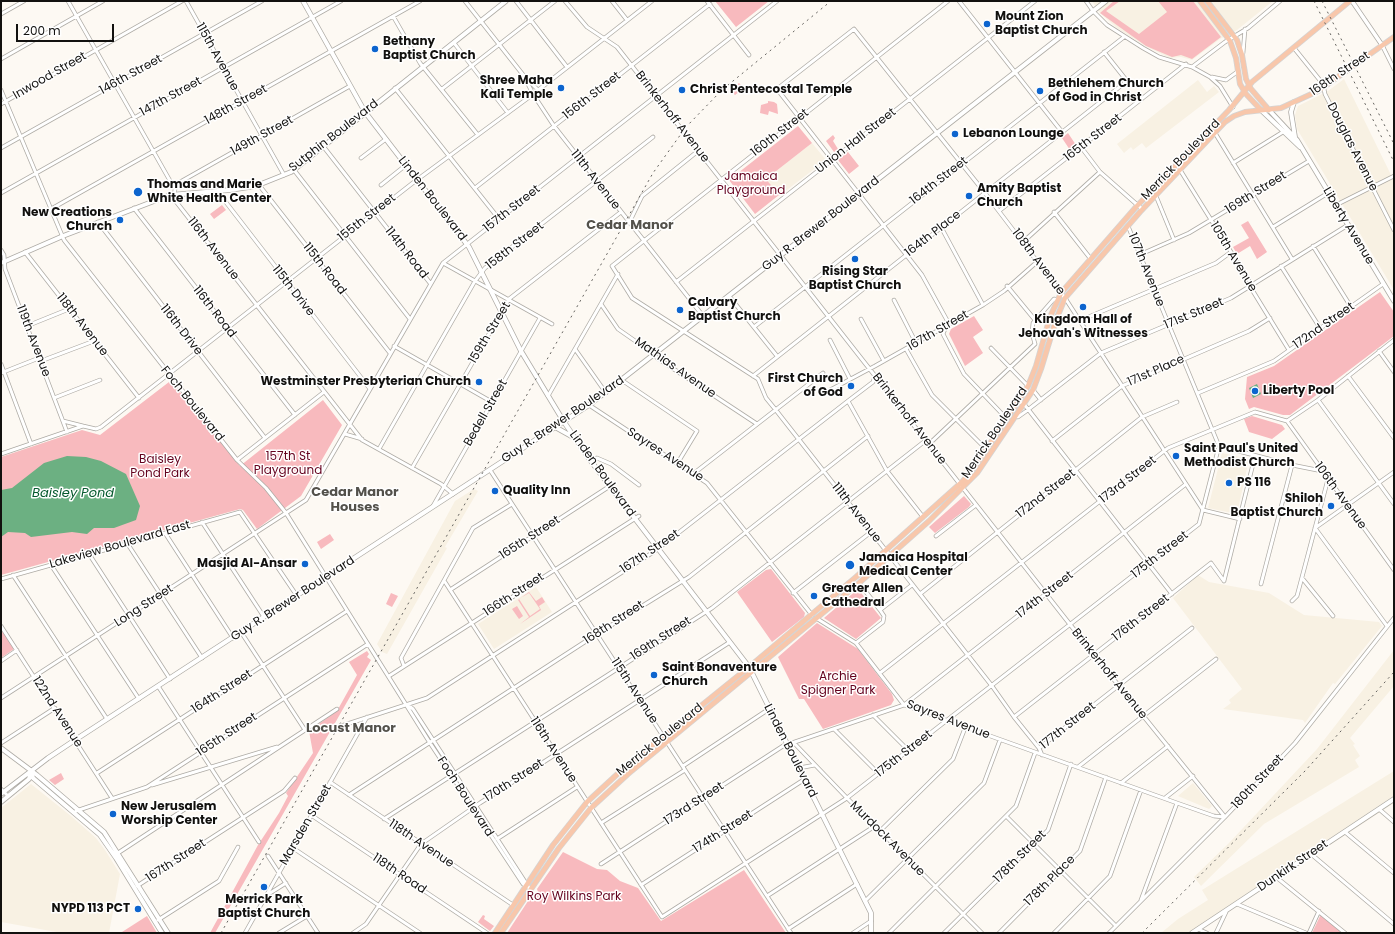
<!DOCTYPE html>
<html>
<head>
<meta charset="utf-8">
<style>
	body { margin:0 }
	#map { position:relative; width:1395px; height:934px; overflow:hidden; background:#fdf9f3; font-family:Poppins,sans-serif }
	canvas { display:block }
	.frame { position:absolute; inset:0; border:2px solid #12110f; pointer-events:none }
	.scale { position:absolute; left:16px; top:24px; width:98px; height:18px; box-sizing:border-box; border:2px solid #12110f; border-top:0; padding-left:5px; font-size:12px; line-height:14px; white-space:nowrap; color:#12110f; -webkit-text-stroke:3px #fff; paint-order:stroke }
</style>
</head>
<body>
<div id="map">
<canvas width="1395" height="934"></canvas>
<div class="frame"></div>
<div class="scale">200 m</div>
</div>
<script>
const ctx = document.querySelector('canvas').getContext('2d');
ctx.lineJoin = 'round';
function fillPath(path, color) {
  ctx.fillStyle = color;
  ctx.fill(path, 'evenodd');
}
function toPath(rows) {
  const path = new Path2D();
  for (const r of rows) {
    path.moveTo(r[0], r[1]);
    for (let i = 2; i < r.length; i += 2) path.lineTo(r[i], r[i + 1]);
  }
  return path;
}
function strokePath(path, color, width, dash) {
  ctx.strokeStyle = color;
  ctx.lineWidth = width;
  ctx.lineCap = dash ? 'butt' : 'round';
  ctx.setLineDash(dash || []);
  ctx.stroke(path);
}
function write(font, color, halo, rows, align = 'center') {
  ctx.font = font + ' Poppins,sans-serif';
  ctx.lineWidth = 3;
  ctx.setLineDash([]);
  ctx.textBaseline = 'middle';
  ctx.strokeStyle = halo;
  ctx.fillStyle = color;
  for (const [text, x, y, turn = 0] of rows) {
    ctx.save();
    ctx.translate(x, y);
    ctx.rotate((+turn || 0) * Math.PI / 180);
    ctx.textAlign = isNaN(turn) ? turn : align;
    if (halo) ctx.strokeText(text, 0, 0);
    ctx.fillText(text, 0, 0);
    ctx.restore();
  }
}
fillPath(toPath([
	[1092,1,1273,1,1237,30,1220,39,1192,60,1181,57,1170,58,1145,46,1117,28,1100,13],
	[1344,79,1394,181,1394,290,1297,129,1295,115,1298,106,1328,91],
	[1198,80,1207,92,1214,86,1219,92,1146,148,1142,143,1133,150,1131,147,1124,153,1117,144],
	[812,143,826,160,779,196,766,179],
	[1222,453,1249,459,1237,514,1208,508],
	[474,489,478,491,445,547,447,548,387,654,382,652,377,644,455,501],
	[1198,575,1209,582,1269,593,1304,615,1379,622,1382,626,1335,684,1333,683,1305,723,1303,720,1223,709,1231,703,1229,700,1242,689,1173,598],
	[536,587,552,612,494,649,478,624],
	[1394,650,1394,686,1350,738,1355,744,1353,745,1360,756,1355,760,1359,767,1264,824,1201,886,1194,877,1229,843,1317,749],
	[1394,771,1394,803,1196,933,1161,933,1178,919,1208,900,1202,890],
	[1193,783,1212,806,1209,809,1178,796],
	[31,784,71,816,96,838,105,850,120,874,109,933,62,933,1,922,1,808]
]), '#f8f1e3');
fillPath(toPath([
	[715,1,769,1,736,27],
	[1114,1,1120,1,1106,11,1139,34,1167,12,1158,1,1193,1,1221,37,1192,59,1181,55,1172,57,1146,46,1100,13],
	[739,83,744,88,735,95,730,90],
	[768,101,774,102,777,104,778,114,769,111,768,115,760,113,761,105,768,103],
	[798,126,812,143,766,179,779,195,755,214,729,180],
	[1068,133,1076,145,1070,150,1062,138],
	[833,135,835,138,833,141,838,149,834,152,826,141],
	[848,152,859,166,849,174,838,160],
	[222,205,226,210,214,219,210,214],
	[1248,221,1267,252,1257,259,1250,246,1237,254,1233,247,1249,238,1241,225],
	[1380,292,1394,312,1394,336,1290,415,1283,415,1254,407,1249,409,1245,399,1247,377,1274,366],
	[974,316,983,330,973,337,983,353,965,366,949,334,951,329],
	[169,382,185,397,240,466,323,400,342,425,301,496,257,529,243,510,240,509,1,575,1,457,82,430,100,435],
	[1252,416,1282,425,1285,429,1272,439,1249,432,1244,419],
	[964,496,971,504,969,507,935,533,929,527],
	[330,534,334,540,321,549,317,542],
	[771,569,805,613,804,617,772,642,737,592,766,570],
	[858,589,881,618,856,639,824,618],
	[529,592,536,601,542,597,545,602,539,606,541,610,520,624,529,617,518,600],
	[529,593,540,609,530,616,519,599],
	[391,593,398,596,392,607,386,604],
	[517,606,523,616,519,619,512,609],
	[817,623,858,649,892,694,894,700,891,705,823,729,804,699,799,699,778,657],
	[1,629,14,649,1,658],
	[367,651,369,654,367,657,371,660,215,933,210,933,258,845,279,813,288,796,286,793,313,753,309,731,337,711,357,675,349,662],
	[61,773,64,779,55,785,49,780],
	[563,852,597,869,607,870,620,881,638,888,661,921,744,870,786,933,507,933,530,898,534,897,538,892,537,889],
	[1321,914,1343,933,1312,933],
	[483,915,485,916,484,919,494,926,490,931,478,922],
	[147,916,157,933,122,933,122,932]
]), '#f8babe');
fillPath(toPath([
	[1257,384,1261,394,1253,398,1249,388],
	[67,456,86,457,101,461,126,474,140,506,136,520,114,528,94,528,87,534,72,532,31,537,25,533,8,532,1,537,1,490,12,488,44,463]
]), '#6cb082');
const minor = toPath([
	[68,1,173,186,175,189,174,199,259,308,362,440,441,484,453,494],
	[186,1,284,175],
	[465,1,524,76,538,90],
	[516,1,567,67],
	[565,1,587,27,617,47,1094,655,1225,817],
	[612,1,627,20],
	[707,1,749,55],
	[948,1,612,266,632,298,758,379,766,398,775,409,992,686,1014,717,1039,748,1042,755],
	[959,1,1062,132],
	[1086,1,1093,11,1107,25,1143,48,1159,57,1192,67,1210,77,1220,86,1233,107],
	[1,14,24,1],
	[393,16,420,63,478,135],
	[454,43,508,113],
	[1382,45,1394,69],
	[1294,48,1323,84,1325,94,1394,230],
	[1243,53,1245,29],
	[1,59,103,1],
	[1192,67,1225,42,1248,28,1280,1],
	[524,76,533,94,554,126,703,316],
	[1212,77,1226,80,1237,72],
	[395,88,499,219],
	[442,89,555,1],
	[1,90,64,240,237,460,266,488,286,513,430,743,523,884,526,885],
	[1,104,182,1],
	[1215,133,1292,259],
	[323,146,430,283],
	[1081,147,1100,172,1142,209],
	[1,148,262,1],
	[361,158,386,139],
	[1233,163,1283,132],
	[1177,165,1231,252,1251,284,1251,288,1289,350],
	[294,170,410,319],
	[259,185,390,353],
	[381,185,406,165],
	[173,186,350,86],
	[475,188,710,4],
	[218,192,370,389],
	[1,193,341,1],
	[1156,196,1174,240],
	[1336,205,1394,176],
	[134,208,295,415],
	[51,209,420,1],
	[999,211,1186,64],
	[1054,212,1090,258],
	[98,222,265,438],
	[629,223,642,196,698,151],
	[1128,226,1219,446],
	[941,227,983,305],
	[1273,227,1328,193],
	[1023,242,1100,172],
	[1313,246,1351,307],
	[1,250,4,255,5,269,67,432],
	[25,252,139,398],
	[1139,255,1189,233,1309,161],
	[443,263,552,324],
	[1281,266,1320,328],
	[676,282,1035,1],
	[1007,286,1035,320],
	[729,296,777,356],
	[894,300,916,343],
	[601,304,618,329,651,352,657,358,757,424],
	[861,319,884,361],
	[1079,321,1216,263,1231,252],
	[27,326,69,309],
	[754,327,1124,37],
	[830,340,850,379],
	[1035,344,1032,333,1033,323,1054,299,1058,300],
	[394,346,492,402],
	[991,348,1028,386],
	[575,349,606,393],
	[906,349,932,395,986,449],
	[1379,351,1394,372],
	[41,361,94,341],
	[1,364,31,444],
	[1,373,39,358],
	[753,376,1127,81,1104,52],
	[1348,376,1394,438],
	[623,381,697,431,677,464],
	[830,390,875,366,983,305,1004,291,1038,261],
	[1033,390,1041,400],
	[1198,393,1274,361,1383,284],
	[548,396,618,274],
	[54,398,100,380],
	[1318,400,1394,504],
	[848,401,887,471,923,517],
	[1018,401,1024,404,1172,594],
	[589,405,707,483,812,615],
	[1016,416,1018,417,1025,412,1101,353,1231,298,1348,225],
	[1007,419,964,374,943,334,948,322,922,275,777,89,854,29,985,193,1065,298,1203,510],
	[63,421,83,426],
	[1287,421,1394,570],
	[345,434,362,439],
	[1052,441,1122,386,1249,331,1270,318],
	[928,445,1035,344],
	[1219,446,1292,465,1322,471],
	[379,449,475,281,485,268,653,137],
	[1,454,83,426,96,429,101,427,414,182,528,98,652,1],
	[237,460,324,392],
	[590,460,597,458,611,464,639,485],
	[412,468,509,299,621,212],
	[490,470,791,933],
	[693,474,823,373],
	[433,506,540,318],
	[1203,510,1240,519],
	[202,522,264,617],
	[1315,528,1387,626],
	[1315,528,1394,472],
	[165,533,233,638],
	[936,536,976,505],
	[127,543,202,658],
	[89,554,170,679],
	[51,565,139,699],
	[13,575,107,719],
	[1302,578,1333,616],
	[1,579,240,512,297,596],
	[1224,581,1255,456],
	[445,582,662,917,847,798,1199,524,1219,446],
	[859,583,880,610],
	[1261,584,1292,465],
	[450,590,610,486],
	[793,593,871,532],
	[920,594,1142,417,1177,402],
	[1292,601,1297,596,1328,479],
	[816,618,856,643,904,705,1177,803,1214,816,1225,817],
	[1,626,112,798],
	[241,632,305,730],
	[856,643,883,622,884,616,880,610,912,585],
	[1,661,17,650],
	[404,666,401,658,473,528,512,504],
	[880,673,1168,448,1255,412,1287,421,1318,400,1394,340],
	[389,676,639,516],
	[158,686,259,842],
	[1,698,306,500,443,263,777,1],
	[408,705,413,709,531,891],
	[873,715,909,751],
	[1014,717,1211,563,1224,581],
	[341,726,427,698,655,551,848,401,873,382,875,376],
	[834,729,879,774],
	[1,743,55,708],
	[794,743,847,798,982,933],
	[1039,748,1192,628],
	[683,766,769,709],
	[1078,767,1216,659],
	[799,768,815,765],
	[97,773,347,611],
	[330,782,513,905],
	[1121,783,1168,746],
	[152,785,277,747],
	[1,789,8,796],
	[349,795,597,634,689,577,868,436],
	[1165,798,1193,776],
	[1379,809,1394,822],
	[76,811,147,787,368,644],
	[311,815,487,933],
	[1006,816,1116,926],
	[384,819,712,608,925,441],
	[601,823,685,770],
	[880,831,953,759,965,728],
	[1345,832,1394,873],
	[497,839,577,787],
	[293,848,420,933],
	[118,853,337,709],
	[1311,854,1394,924],
	[268,856,318,933],
	[601,864,783,746,904,705,1186,484],
	[1276,877,1345,933],
	[641,885,805,779],
	[137,886,284,791,295,778],
	[267,895,286,883],
	[767,896,875,826],
	[1141,900,1177,803],
	[865,901,984,783,1000,740],
	[1237,904,1306,933],
	[158,920,219,881,238,847],
	[788,929,857,884],
	[1198,929,1207,933],
	[245,933,367,717],
	[279,933,307,916],
	[353,933,366,924,421,844,480,803,730,642],
	[853,933,871,921],
	[889,933,1016,806,1035,753],
	[944,933,1048,830,1071,764],
	[999,933,1080,851,1106,777],
	[1054,933,1110,876,1141,790],
	[1109,933,1225,817,1295,743,1394,618],
	[1216,933,1226,912],
	[1309,933,1319,911]
]);
const tertiary = toPath([
	[1352,1,1382,45]
]);
const secondary = toPath([
	[303,1,365,112,469,247,521,351,564,422,590,460,749,667,871,913,871,933],
	[1294,102,1291,112,1295,137],
	[1261,110,1300,147],
	[1269,110,1297,140,1394,301],
	[1,263,63,236,170,195,230,190,256,186,291,172,506,1],
	[555,427,573,437],
	[1,748,37,775,104,832,168,933],
	[31,772,33,778,100,835,116,858,162,933],
	[1,794,48,758,75,740,589,405,1106,1],
	[1,802,29,779,31,772],
	[1192,933,1394,799]
]);
const primary = toPath([
	[1200,1,1230,41,1236,58,1240,84,1246,94,1261,110],
	[1207,1,1237,40,1242,55,1246,79,1251,89,1269,110],
	[495,933,553,845,587,802,624,768,749,667,856,577,963,481,976,465,1028,386,1036,366,1050,317,1061,293,1136,207,1229,110,1252,82,1350,1],
	[501,933,559,848,591,808,628,774,859,583,929,521,977,473,1033,390,1041,369,1056,320,1065,298,1140,212,1225,122,1234,116,1245,112,1281,108,1318,91,1394,37]
]);
strokePath(minor, '#aeaba5', 4.5);
strokePath(tertiary, '#aeaba5', 5);
strokePath(secondary, '#aeaba5', 5.5);
strokePath(primary, '#d4d4d4', 6);
strokePath(minor, '#fff', 3);
strokePath(tertiary, '#fff', 3.5);
strokePath(secondary, '#fff', 4);
strokePath(primary, '#f8c7ab', 4.5);
strokePath(toPath([
	[1314,1,1394,162],
	[1322,1,1394,144],
	[221,933,653,173,686,127,722,90,831,1],
	[1142,933,1305,771,1394,672]
]), '#666460', 1, [2, 4]);
for (const [x, y, r, color] of [
	[987,24,4,"#0c64ce"],
	[375,49,4,"#0c64ce"],
	[561,88,4,"#0c64ce"],
	[682,90,4,"#0c64ce"],
	[1040,91,4,"#0c64ce"],
	[955,134,4,"#0c64ce"],
	[138,192,5,"#0c64ce"],
	[969,196,4,"#0c64ce"],
	[120,220,4,"#0c64ce"],
	[855,259,4,"#0c64ce"],
	[1083,307,4,"#0c64ce"],
	[680,310,4,"#0c64ce"],
	[479,382,4,"#0c64ce"],
	[851,386,4,"#0c64ce"],
	[1255,391,4,"#0c64ce"],
	[1176,456,4,"#0c64ce"],
	[1229,483,4,"#0c64ce"],
	[495,491,4,"#0c64ce"],
	[1331,506,4,"#0c64ce"],
	[305,564,4,"#0c64ce"],
	[850,565,5,"#0c64ce"],
	[814,596,4,"#0c64ce"],
	[654,675,4,"#0c64ce"],
	[113,814,4,"#0c64ce"],
	[264,887,4,"#0c64ce"],
	[138,909,4,"#0c64ce"]
]) {
  const dot = new Path2D();
  dot.arc(x, y, r, 0, 2 * Math.PI);
  ctx.fillStyle = color;
  ctx.fill(dot);
  strokePath(dot, '#fff', 1.5);
}
write('bold 12px', '#12110f', '#fff', [
	["Mount Zion",995,17],
	["Baptist Church",995,31],
	["Bethany",383,42],
	["Baptist Church",383,56],
	["Shree Maha",553,81,"right"],
	["Kali Temple",553,95,"right"],
	["Bethlehem Church",1048,84],
	["of God in Christ",1048,98],
	["Christ Pentecostal Temple",690,90],
	["Lebanon Lounge",963,134],
	["Thomas and Marie",147,185],
	["White Health Center",147,199],
	["Amity Baptist",977,189],
	["Church",977,203],
	["New Creations",112,213,"right"],
	["Church",112,227,"right"],
	["Rising Star",855,272,"center"],
	["Baptist Church",855,286,"center"],
	["Calvary",688,303],
	["Baptist Church",688,317],
	["Kingdom Hall of",1083,320,"center"],
	["Jehovah's Witnesses",1083,334,"center"],
	["First Church",843,379,"right"],
	["of God",843,393,"right"],
	["Westminster Presbyterian Church",471,382,"right"],
	["Liberty Pool",1263,391],
	["Saint Paul's United",1184,449],
	["Methodist Church",1184,463],
	["PS 116",1237,483],
	["Quality Inn",503,491],
	["Shiloh",1323,499,"right"],
	["Baptist Church",1323,513,"right"],
	["Jamaica Hospital",859,558],
	["Medical Center",859,572],
	["Masjid Al-Ansar",297,564,"right"],
	["Greater Allen",822,589],
	["Cathedral",822,603],
	["Saint Bonaventure",662,668],
	["Church",662,682],
	["New Jerusalem",121,807],
	["Worship Center",121,821],
	["Merrick Park",264,900,"center"],
	["Baptist Church",264,914,"center"],
	["NYPD 113 PCT",130,909,"right"]
], 'left');
write('12px', '#12110f', '#fff', [
	["115th Avenue",217,57,61],
	["168th Street",1340,74,-34],
	["146th Street",131,75,-29],
	["Inwood Street",50,76,-30],
	["156th Street",592,96,-38],
	["147th Street",171,97,-29],
	["148th Street",236,105,-29],
	["Brinkerhoff Avenue",672,117,52],
	["160th Street",780,133,-38],
	["149th Street",262,136,-29],
	["Sutphin Boulevard",334,136,-38],
	["165th Street",1093,138,-38],
	["Union Hall Street",856,141,-38],
	["Douglas Avenue",1352,147,63],
	["Merrick Boulevard",1181,160,-46],
	["111th Avenue",595,180,52],
	["164th Street",939,181,-38],
	["169th Street",1256,193,-32],
	["Linden Boulevard",432,199,52],
	["157th Street",512,209,-38],
	["155th Street",367,218,-38],
	["Guy R. Brewer Boulevard",821,224,-38],
	["Liberty Avenue",1348,226,59],
	["164th Place",933,234,-38],
	["158th Street",515,246,-38],
	["116th Avenue",213,249,52],
	["114th Road",406,253,52],
	["105th Avenue",1233,257,59],
	["108th Avenue",1038,262,53],
	["115th Road",324,269,52],
	["107th Avenue",1146,270,68],
	["115th Drive",293,291,52],
	["116th Road",214,312,52],
	["171st Street",1194,314,-23],
	["118th Avenue",82,325,52],
	["172nd Street",1324,326,-35],
	["116th Drive",181,330,52],
	["167th Street",938,331,-30],
	["159th Street",490,333,-59],
	["119th Avenue",33,341,69],
	["Mathias Avenue",675,368,35],
	["171st Place",1156,371,-24],
	["Foch Boulevard",192,404,51],
	["Bedell Street",486,413,-60],
	["Brinkerhoff Avenue",909,419,52],
	["Guy R. Brewer Boulevard",563,420,-34],
	["Merrick Boulevard",995,433,-56],
	["Sayres Avenue",665,455,33],
	["Linden Boulevard",602,474,54],
	["173rd Street",1128,480,-38],
	["172nd Street",1046,494,-38],
	["106th Avenue",1340,496,54],
	["111th Avenue",856,513,52],
	["165th Street",530,538,-33],
	["Lakeview Boulevard East",120,545,-16],
	["167th Street",650,552,-34],
	["175th Street",1160,555,-38],
	["166th Street",514,595,-33],
	["174th Street",1045,595,-38],
	["Guy R. Brewer Boulevard",293,599,-33],
	["Long Street",144,606,-33],
	["176th Street",1141,618,-38],
	["168th Street",614,623,-33],
	["169th Street",661,639,-33],
	["Brinkerhoff Avenue",1109,674,51],
	["115th Avenue",634,691,57],
	["164th Street",222,692,-33],
	["122nd Avenue",57,712,57],
	["Sayres Avenue",948,720,21],
	["177th Street",1068,726,-39],
	["165th Street",227,735,-33],
	["Merrick Boulevard",660,740,-39],
	["116th Avenue",553,750,57],
	["Linden Boulevard",790,751,63],
	["175th Street",904,754,-38],
	["170th Street",514,781,-33],
	["180th Street",1258,782,-47],
	["Foch Boulevard",465,797,57],
	["173rd Street",694,804,-33],
	["Marsden Street",306,825,-60],
	["174th Street",723,832,-33],
	["Murdock Avenue",887,839,45],
	["118th Avenue",421,844,34],
	["178th Street",1020,857,-45],
	["167th Street",176,861,-33],
	["Dunkirk Street",1293,866,-34],
	["118th Road",399,874,34],
	["178th Place",1050,881,-45]
]);
write('12px', '#64021e', '#fff', [
	["Jamaica",751,177],
	["Playground",751,191],
	["157th St",288,457],
	["Playground",288,471],
	["Baisley",160,460],
	["Pond Park",160,474],
	["Archie",838,677],
	["Spigner Park",838,691],
	["Roy Wilkins Park",574,897]
]);
write('bold 13px', '#53514b', '#fff', [
	["Cedar Manor",630,226],
	["Cedar Manor",355,493],
	["Houses",355,508],
	["Locust Manor",351,729]
]);
write('italic 13px', '#075a2f', '#fff', [
	["Baisley Pond",73,494]
]);
</script>
</body>
</html>
